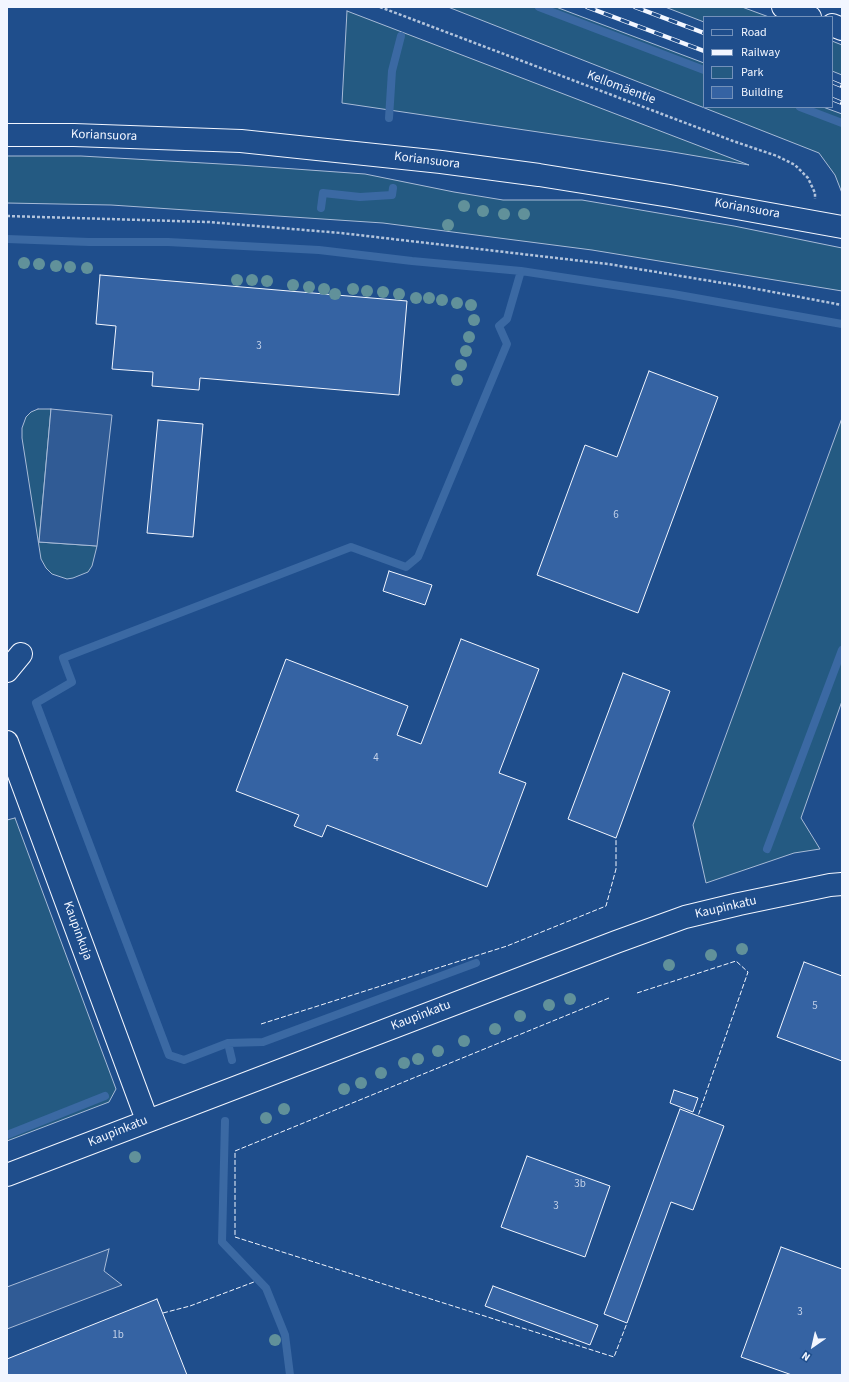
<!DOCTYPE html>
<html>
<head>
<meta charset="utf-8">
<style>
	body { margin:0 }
	#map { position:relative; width:849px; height:1382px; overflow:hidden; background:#1f4e8c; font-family:"Source Sans 3",sans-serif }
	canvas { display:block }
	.frame { position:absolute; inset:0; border:8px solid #f2f6ff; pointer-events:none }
	.legend { position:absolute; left:703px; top:16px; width:130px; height:92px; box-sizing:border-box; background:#1f4e8c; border:1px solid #7391ba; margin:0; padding:5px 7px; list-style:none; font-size:12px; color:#f2f6ff }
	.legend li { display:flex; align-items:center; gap:8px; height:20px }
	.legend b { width:20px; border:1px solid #7391ba }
	.north { position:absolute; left:793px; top:1326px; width:40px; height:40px; -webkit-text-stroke:3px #1f4e8c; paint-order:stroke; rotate:214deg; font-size:11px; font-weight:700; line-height:16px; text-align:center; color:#f2f6ff }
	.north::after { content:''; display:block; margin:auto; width:14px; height:18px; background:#f2f6ff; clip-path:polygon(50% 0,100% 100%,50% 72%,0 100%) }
</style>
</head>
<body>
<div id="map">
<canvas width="849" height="1382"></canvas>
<div class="frame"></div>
<ul class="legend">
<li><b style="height:5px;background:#1f4e8c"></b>Road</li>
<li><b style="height:5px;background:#f2f6ff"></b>Railway</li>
<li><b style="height:11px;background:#245a82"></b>Park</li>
<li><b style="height:11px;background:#3563a3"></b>Building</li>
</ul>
<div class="north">N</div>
</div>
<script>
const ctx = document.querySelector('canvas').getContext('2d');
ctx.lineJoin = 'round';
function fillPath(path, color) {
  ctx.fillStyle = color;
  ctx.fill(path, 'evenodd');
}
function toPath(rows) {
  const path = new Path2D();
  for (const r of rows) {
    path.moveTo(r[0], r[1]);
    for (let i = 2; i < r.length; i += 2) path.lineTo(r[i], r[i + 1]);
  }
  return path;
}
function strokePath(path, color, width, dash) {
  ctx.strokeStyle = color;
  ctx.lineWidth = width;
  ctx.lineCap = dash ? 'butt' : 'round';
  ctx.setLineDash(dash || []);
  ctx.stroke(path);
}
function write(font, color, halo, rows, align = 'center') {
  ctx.font = font + ' "Source Sans 3",sans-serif';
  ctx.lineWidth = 3;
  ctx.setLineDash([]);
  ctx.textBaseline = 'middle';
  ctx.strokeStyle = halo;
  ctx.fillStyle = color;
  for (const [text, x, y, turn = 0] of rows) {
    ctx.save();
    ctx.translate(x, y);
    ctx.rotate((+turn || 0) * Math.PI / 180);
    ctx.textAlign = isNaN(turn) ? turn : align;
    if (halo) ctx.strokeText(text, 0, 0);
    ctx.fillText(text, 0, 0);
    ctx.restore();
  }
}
const green = toPath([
	[448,7,556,7,704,63,704,107,823,107,842,114,842,193,835,175,819,153,448,7],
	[665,7,742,7,769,17,704,17,704,22,665,7],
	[347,11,749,165,667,151,342,103,347,11],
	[832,41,842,45,842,75,832,71,832,41],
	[7,156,81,156,239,165,365,174,454,192,503,200,582,200,734,226,842,248,842,291,592,250,383,223,111,205,7,203,7,156],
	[38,409,51,409,39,542,97,546,92,566,88,572,73,578,67,579,52,574,46,568,41,559,22,438,22,428,26,417,31,412,38,409],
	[842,418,842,701,801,818,820,849,794,853,706,883,693,825,842,418],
	[15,818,116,1089,109,1102,7,1141,7,820,15,818]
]);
fillPath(green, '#245a82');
strokePath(green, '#a8bbd7', 1);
const parking = toPath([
	[51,409,112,415,97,546,39,542,51,409],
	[109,1249,104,1271,122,1285,7,1329,7,1287,109,1249]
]);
fillPath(parking, '#305b95');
strokePath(parking, '#a8bbd7', 1);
strokePath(toPath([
	[539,7,704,70],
	[800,107,842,123],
	[389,118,392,71,401,36],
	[321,208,323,193,360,197,392,195,393,188],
	[7,239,89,242,168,242,319,250,412,261,521,271,507,319,499,326,507,344,418,557,406,567,351,547,63,658,72,682,36,703,169,1055,184,1060,228,1043,263,1042,476,963],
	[521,271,673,294,842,324],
	[767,849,842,650],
	[228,1043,232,1060],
	[225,1121,222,1242,266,1288,285,1335,290,1375],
	[7,1135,105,1096]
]), '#3b69a3', 8);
const building = toPath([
	[100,275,407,301,399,395,200,378,199,390,152,386,153,372,112,369,116,326,96,324,100,275],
	[649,371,718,397,638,613,537,575,585,445,617,457,649,371],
	[158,420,203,424,193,537,147,533,158,420],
	[389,571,432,585,425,605,383,591,389,571],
	[461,639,539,669,499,773,526,783,487,887,327,825,322,837,294,826,299,815,236,791,286,659,408,706,397,735,421,744,461,639],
	[623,673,670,691,616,838,568,819,623,673],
	[804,962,842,976,842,1061,777,1037,804,962],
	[674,1090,698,1098,693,1112,670,1103,674,1090],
	[680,1109,724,1126,693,1210,671,1202,627,1323,604,1314,680,1109],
	[527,1156,610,1186,585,1257,501,1227,527,1156],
	[781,1247,842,1269,842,1375,792,1375,741,1357,781,1247],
	[493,1286,598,1325,590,1345,485,1306,493,1286],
	[157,1299,187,1375,7,1375,7,1359,157,1299]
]);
fillPath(building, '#3563a3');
strokePath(building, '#f2f6ff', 1);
const street = toPath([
	[783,7,810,17],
	[832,25,842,29],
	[7,671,21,654],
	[7,742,147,1120],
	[7,1175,616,942,685,917,739,904,830,885,842,884]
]);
const secondary = toPath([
	[7,135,74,135,241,141,441,162,539,175,670,196,842,227]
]);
strokePath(street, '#f2f6ff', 24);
strokePath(secondary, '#f2f6ff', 24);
strokePath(toPath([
	[380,7,733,141,777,156,795,165,808,178,815,193,815,199],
	[7,216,209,222,341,233,608,264,741,286,842,305]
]), '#b3c4dc', 2.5, [3, 2]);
strokePath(street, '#1f4e8c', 22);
strokePath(secondary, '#1f4e8c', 22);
const rail = toPath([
	[587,7,704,51],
	[635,7,704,33],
	[832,82,842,86],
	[832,99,842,103]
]);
strokePath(rail, '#f2f6ff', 4.5);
strokePath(rail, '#1f4e8c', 3, [9]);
strokePath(toPath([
	[637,993,736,961,748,972,698,1116],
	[609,998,235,1151,235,1237,614,1357,627,1323],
	[261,1024,507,946,606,906,616,869,616,838],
	[163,1313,190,1306,254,1282]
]), '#f2f6ff', 1, [5, 2]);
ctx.fillStyle = '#61919a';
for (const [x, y] of [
	[464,206],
	[483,211],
	[504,214],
	[524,214],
	[448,225],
	[24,263],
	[39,264],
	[56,266],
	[70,267],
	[87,268],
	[237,280],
	[252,280],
	[267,281],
	[293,285],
	[309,287],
	[324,289],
	[353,289],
	[367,291],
	[383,292],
	[335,294],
	[399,294],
	[416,298],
	[429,298],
	[442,300],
	[457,303],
	[471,305],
	[474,320],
	[469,337],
	[466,351],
	[461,365],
	[457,380],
	[742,949],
	[711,955],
	[669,965],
	[570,999],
	[549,1005],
	[520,1016],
	[495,1029],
	[464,1041],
	[438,1051],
	[418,1059],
	[404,1063],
	[381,1073],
	[361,1083],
	[344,1089],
	[284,1109],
	[266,1118],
	[135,1157],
	[275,1340]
]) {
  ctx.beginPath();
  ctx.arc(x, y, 6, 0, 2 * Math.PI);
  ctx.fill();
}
write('11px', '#c3d1e8', null, [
	["3",259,347],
	["6",616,516],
	["4",376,759],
	["5",815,1007],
	["3b",580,1185],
	["3",556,1207],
	["3",800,1313],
	["1b",118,1336]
]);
write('13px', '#f2f6ff', '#1f4e8c', [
	["Kellomäentie",621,88,21],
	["Koriansuora",104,136,2],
	["Koriansuora",427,161,7],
	["Koriansuora",747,209,10],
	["Kaupinkatu",726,908,-13],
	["Kaupinkuja",77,931,70],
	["Kaupinkatu",421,1016,-21],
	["Kaupinkatu",118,1132,-22]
]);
</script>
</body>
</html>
